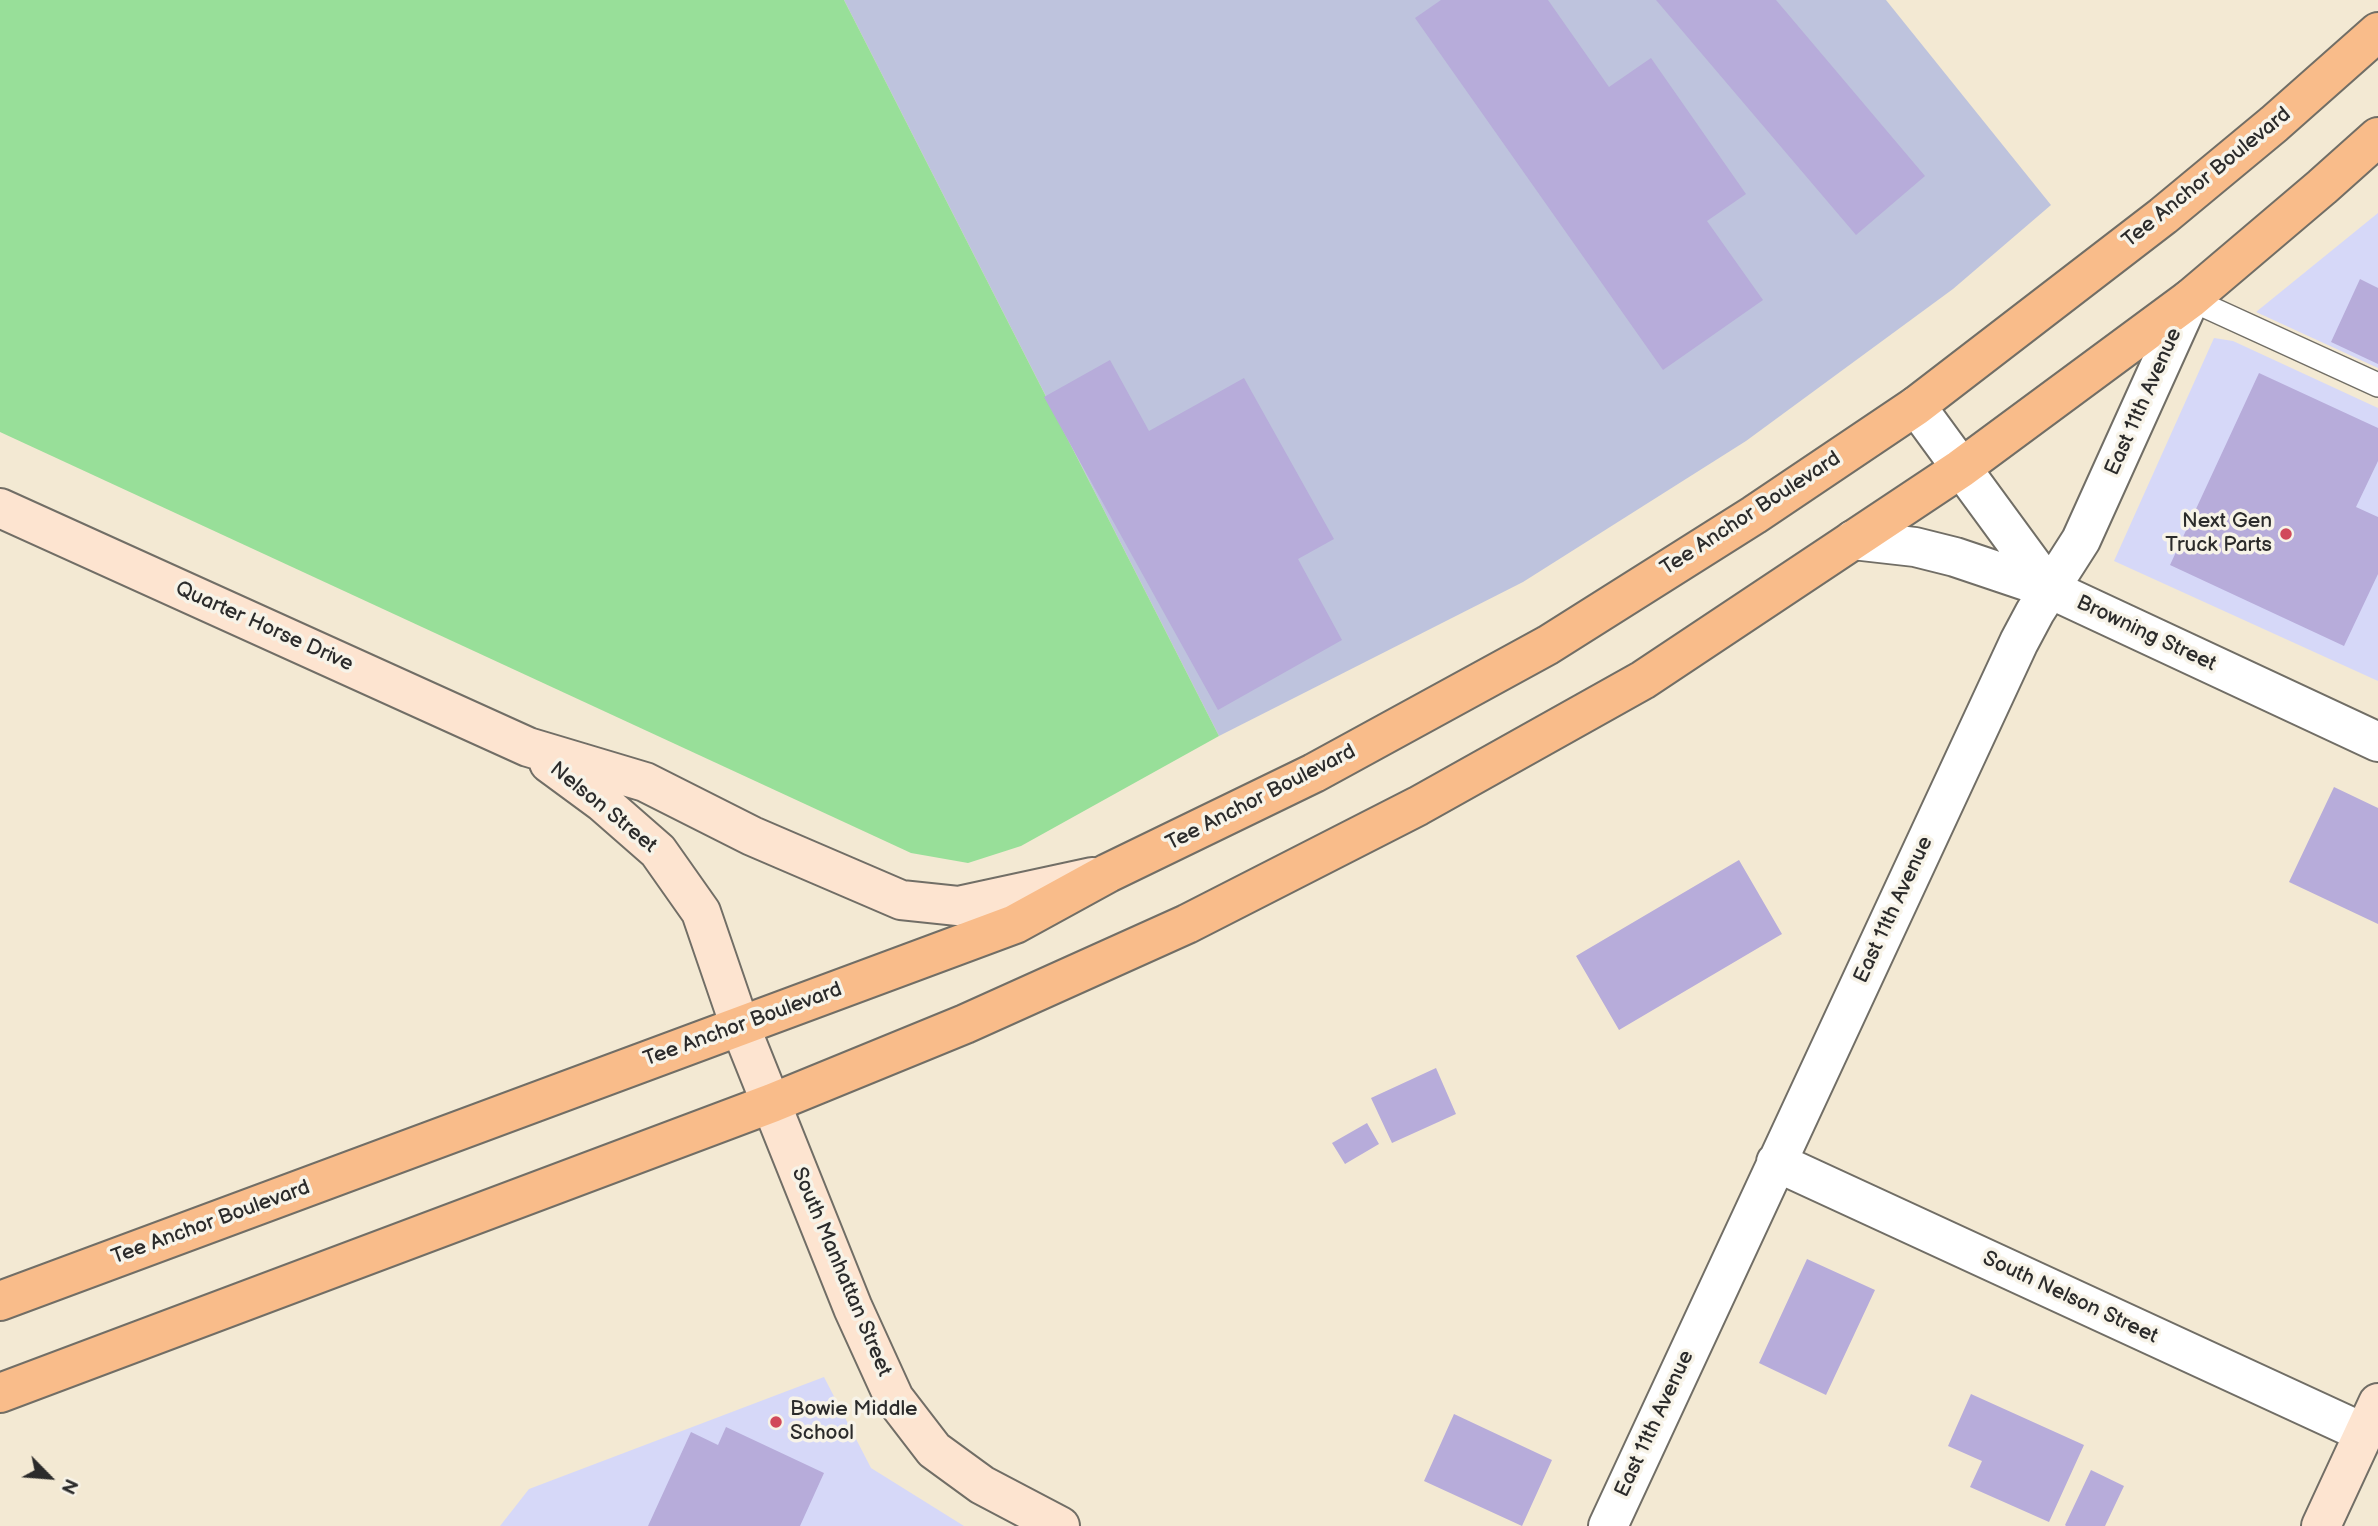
<!DOCTYPE html>
<html>
<head>
<meta charset="utf-8">
<style>
	body { margin:0 }
	#map { position:relative; width:2378px; height:1526px; overflow:hidden; background:#f3e9d3; font-family:"Balsamiq Sans",sans-serif }
	canvas { display:block }
	.north { position:absolute; left:14px; top:1442px; width:70px; height:70px; -webkit-text-stroke:5px #f7f3e8; paint-order:stroke; rotate:115deg; font-size:19px; font-weight:700; line-height:28px; text-align:center; color:#2b2b2b }
	.north::after { content:''; display:block; margin:auto; width:24px; height:32px; background:#2b2b2b; clip-path:polygon(50% 0,100% 100%,50% 72%,0 100%) }
</style>
</head>
<body>
<div id="map">
<canvas width="2378" height="1526"></canvas>
<div class="north">N</div>
</div>
<script>
const ctx = document.querySelector('canvas').getContext('2d');
ctx.lineJoin = 'round';
function fillPath(path, color) {
  ctx.fillStyle = color;
  ctx.fill(path, 'evenodd');
}
function toPath(rows) {
  const path = new Path2D();
  for (const r of rows) {
    path.moveTo(r[0], r[1]);
    for (let i = 2; i < r.length; i += 2) path.lineTo(r[i], r[i + 1]);
  }
  return path;
}
function strokePath(path, color, width, dash) {
  ctx.strokeStyle = color;
  ctx.lineWidth = width;
  ctx.lineCap = dash ? 'butt' : 'round';
  ctx.setLineDash(dash || []);
  ctx.stroke(path);
}
function write(font, color, halo, rows, align = 'center') {
  ctx.font = font + ' "Balsamiq Sans",sans-serif';
  ctx.lineWidth = 7;
  ctx.setLineDash([]);
  ctx.textBaseline = 'middle';
  ctx.strokeStyle = halo;
  ctx.fillStyle = color;
  for (const [text, x, y, turn = 0] of rows) {
    ctx.save();
    ctx.translate(x, y);
    ctx.rotate((+turn || 0) * Math.PI / 180);
    ctx.textAlign = isNaN(turn) ? turn : align;
    if (halo) ctx.strokeText(text, 0, 0);
    ctx.fillText(text, 0, 0);
    ctx.restore();
  }
}
fillPath(toPath([
	[2378,213,2378,368,2256,312],
	[2214,338,2233,341,2378,408,2378,681,2114,561],
	[824,1377,871,1468,964,1526,500,1526,529,1489]
]), '#d6d8f8');
fillPath(toPath([
	[844,0,1886,0,2051,205,1953,289,1746,441,1523,582,1219,736]
]), '#bec3dd');
fillPath(toPath([
	[0,0,844,0,1219,736,1021,846,968,863,911,853,0,432]
]), '#98df99');
fillPath(toPath([
	[1441,0,1548,0,1609,87,1651,58,1746,194,1707,221,1763,300,1663,370,1415,18],
	[1656,0,1776,0,1925,176,1856,235],
	[2360,279,2378,288,2378,364,2331,342],
	[1110,360,1149,431,1244,378,1334,539,1298,559,1342,640,1218,710,1044,397],
	[2259,373,2378,428,2378,461,2356,507,2378,517,2378,574,2344,646,2170,565],
	[2334,787,2378,808,2378,924,2289,882],
	[1739,860,1782,934,1619,1030,1576,956],
	[1436,1068,1456,1114,1392,1143,1371,1098],
	[1367,1123,1379,1144,1345,1164,1332,1143],
	[1807,1259,1875,1290,1826,1395,1759,1363],
	[1971,1394,2084,1445,2049,1522,1970,1487,1982,1461,1948,1446],
	[1454,1414,1552,1460,1522,1526,1424,1481],
	[726,1427,824,1473,800,1526,648,1526,691,1432,718,1445],
	[2091,1470,2124,1486,2105,1526,2066,1526,2065,1525]
]), '#b7acda');
const service = toPath([
	[2190,299,2378,385]
]);
const minor = toPath([
	[1916,406,2050,589],
	[1853,540,1915,547,1955,557,2050,589,2378,742],
	[1776,1162,2364,1433],
	[1608,1526,2019,642,2035,612,2081,540,2190,299]
]);
const secondary = toPath([
	[0,508,528,747,645,782,752,836,901,900,958,906,1092,877],
	[549,763,602,802,658,851,701,912,740,1026,853,1308,894,1398,934,1450,982,1485,1060,1526],
	[2321,1526,2378,1403]
]);
const primary = toPath([
	[0,1301,1015,924,1108,873,1314,773,1548,645,1754,515,1916,406,2163,216,2274,124,2378,32],
	[0,1393,772,1103,965,1024,1187,924,1418,806,1643,680,1960,469,2190,299,2322,187,2378,137]
]);
strokePath(service, '#716e66', 26);
strokePath(minor, '#716e66', 42);
strokePath(secondary, '#716e66', 42);
strokePath(primary, '#716e66', 42);
strokePath(service, '#fff', 23);
strokePath(minor, '#fff', 38);
strokePath(secondary, '#fde4d0', 38);
strokePath(primary, '#f9bc8a', 38);
for (const [x, y, r, color] of [
	[2286,534,7,"#d1495b"],
	[776,1422,7,"#d1495b"]
]) {
  const dot = new Path2D();
  dot.arc(x, y, r, 0, 2 * Math.PI);
  ctx.fillStyle = color;
  ctx.fill(dot);
  strokePath(dot, '#f7f3e8', 2.5);
}
write('21px', '#2b2b2b', '#f7f3e8', [
	["Tee Anchor Boulevard",2207,178,-39],
	["East 11th Avenue",2144,402,-66],
	["Tee Anchor Boulevard",1751,514,-33],
	["Quarter Horse Drive",264,627,24],
	["Browning Street",2146,634,25],
	["Tee Anchor Boulevard",1261,798,-27],
	["Nelson Street",603,808,39],
	["East 11th Avenue",1894,910,-65],
	["Tee Anchor Boulevard",743,1025,-20],
	["Tee Anchor Boulevard",211,1223,-20],
	["South Manhattan Street",841,1272,67],
	["South Nelson Street",2070,1298,25],
	["East 11th Avenue",1655,1424,-65]
]);
write('21px', '#2b2b2b', '#f7f3e8', [
	["Next Gen",2272,522],
	["Truck Parts",2272,546],
	["Bowie Middle",790,1410,"left"],
	["School",790,1434,"left"]
], 'right');
</script>
</body>
</html>
